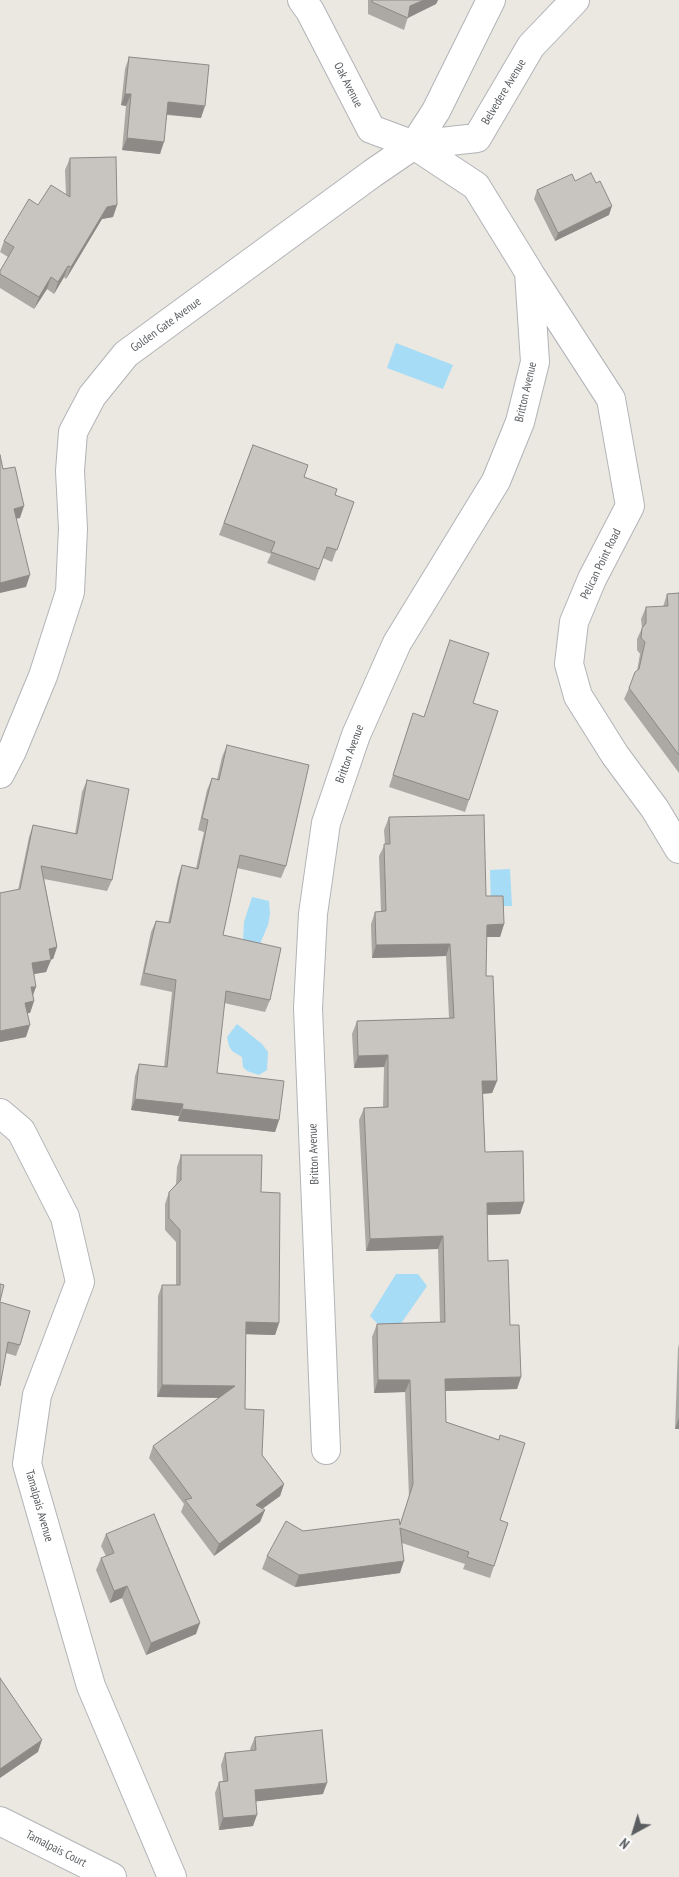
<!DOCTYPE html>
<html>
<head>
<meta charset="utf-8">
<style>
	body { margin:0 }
	#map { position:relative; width:679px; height:1877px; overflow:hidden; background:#ebe7e1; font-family:"PT Sans Narrow",sans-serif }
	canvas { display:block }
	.north { position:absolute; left:609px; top:1807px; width:50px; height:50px; -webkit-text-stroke:4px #fff; paint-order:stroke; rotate:219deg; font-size:14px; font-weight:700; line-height:20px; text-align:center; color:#595d60 }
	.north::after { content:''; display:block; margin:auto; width:18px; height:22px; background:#595d60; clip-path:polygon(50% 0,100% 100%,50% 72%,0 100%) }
</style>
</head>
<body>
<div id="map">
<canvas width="679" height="1877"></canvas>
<div class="north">N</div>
</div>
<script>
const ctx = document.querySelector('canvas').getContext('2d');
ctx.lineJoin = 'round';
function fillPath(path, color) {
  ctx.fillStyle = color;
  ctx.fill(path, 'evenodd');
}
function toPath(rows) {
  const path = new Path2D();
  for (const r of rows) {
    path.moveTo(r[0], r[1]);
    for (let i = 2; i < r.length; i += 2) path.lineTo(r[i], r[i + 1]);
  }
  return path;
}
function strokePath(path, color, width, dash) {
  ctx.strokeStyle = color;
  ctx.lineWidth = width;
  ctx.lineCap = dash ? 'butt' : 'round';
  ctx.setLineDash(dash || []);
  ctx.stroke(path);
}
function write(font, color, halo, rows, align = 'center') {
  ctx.font = font + ' "PT Sans Narrow",sans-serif';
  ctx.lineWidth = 4;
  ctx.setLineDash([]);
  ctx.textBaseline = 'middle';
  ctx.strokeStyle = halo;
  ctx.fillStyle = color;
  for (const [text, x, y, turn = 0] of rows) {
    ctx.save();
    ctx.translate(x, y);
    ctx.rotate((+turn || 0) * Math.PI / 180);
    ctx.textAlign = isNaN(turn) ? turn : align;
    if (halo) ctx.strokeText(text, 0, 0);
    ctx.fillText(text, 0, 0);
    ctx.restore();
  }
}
fillPath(toPath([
	[396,343,453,365,443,389,387,368],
	[510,869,512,906,491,906,490,870],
	[252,897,269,901,270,914,268,925,260,944,243,941,244,922],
	[237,1024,262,1044,268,1052,267,1070,259,1075,247,1071,243,1067,242,1057,232,1051,229,1046,227,1037],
	[396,1274,418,1274,427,1286,400,1325,379,1325,370,1316]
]), '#a6dcf6');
const street = toPath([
	[302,0,310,11,371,129,414,145,476,186,529,272,535,362,520,422,496,481,397,643,356,735,326,823,313,914,308,1008,326,1450],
	[414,145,477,138,531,46,575,0],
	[530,274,611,399,630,506,592,579,574,622,569,664,578,696,615,755,655,809,679,849],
	[0,774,12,751,43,676,70,592,73,529,70,471,73,432,92,396,126,354,373,173,414,145,436,111,491,0],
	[0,1113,21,1131,65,1217,80,1282,37,1395,27,1464,91,1686,172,1877],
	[0,1821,112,1877]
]);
strokePath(street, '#b1b4b7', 30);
strokePath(street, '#fff', 28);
fillPath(toPath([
	[368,0,438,0,436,4,408,17,404,30,368,14],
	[129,57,201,118,167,115,160,154,122,150,126,106,121,105,125,69],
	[70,158,117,205,113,217,102,219,66,279,64,277,54,294,47,289,34,309,0,288,0,271,8,257,0,252,4,241,38,205,66,194,65,170],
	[575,181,596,183,609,215,555,241,534,199,537,190],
	[253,445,335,495,354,502,332,562,323,558,315,581,267,563,271,554,219,535],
	[679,593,679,773,624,699,629,688,637,671,640,654,637,650,637,639,642,628,641,619,646,607,663,607,667,594],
	[413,713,424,717,469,800,465,812,389,787],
	[227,745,286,866,281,878,237,868,223,935,270,1000,265,1012,224,1003,217,1073,279,1120,275,1132,178,1121,179,1116,131,1110,135,1076,139,1064,164,1067,172,992,140,985,151,932,156,921,168,923,178,877,182,865,196,868,204,832,198,830,207,790,212,778,217,779,222,757],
	[87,780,112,880,107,891,44,879,57,947,53,959,51,959,46,972,34,974,33,996,34,1001,30,1013,27,1013,26,1037,0,1042,0,893,18,890,29,837,33,825,75,834,82,792],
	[389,817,486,896,504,924,500,937,486,937,486,976,497,1081,492,1093,483,1094,485,1152,524,1202,520,1214,487,1215,488,1261,510,1325,521,1377,517,1389,445,1391,446,1422,499,1440,500,1435,500,1520,494,1566,490,1578,463,1569,465,1564,402,1543,400,1573,295,1587,262,1569,267,1556,303,1531,400,1524,409,1497,405,1392,374,1393,372,1337,377,1324,440,1323,438,1249,366,1251,359,1120,364,1108,383,1107,384,1067,354,1068,352,1034,357,1021,449,1018,446,956,372,958,371,924,375,912,381,911,379,856,385,844,384,830],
	[181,1155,261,1192,279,1323,275,1335,245,1334,245,1409,262,1455,284,1484,280,1496,262,1509,265,1510,260,1522,214,1556,181,1512,184,1504,149,1458,153,1446,219,1398,157,1397,158,1296,162,1285,176,1285,176,1242,165,1230,165,1204,169,1192,176,1184,177,1167],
	[0,1302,20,1345,16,1356,6,1353],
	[679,1344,679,1429,675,1429,678,1348],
	[106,1534,196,1634,146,1655,122,1598,110,1603,96,1570,101,1558,106,1556,101,1546],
	[255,1737,323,1794,256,1801,253,1826,219,1830,215,1793,219,1782,223,1781,221,1765,225,1753,251,1751,250,1749]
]), '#aca9a4');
fillPath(toPath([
	[424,0,438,0,436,4,408,18,410,6],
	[125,94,131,94,126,106,121,105],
	[168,102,205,106,201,118,163,114],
	[127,138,164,142,160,154,122,150],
	[117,205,113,217,102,219,66,279,71,267,107,207],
	[612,206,609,215,555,241,558,233],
	[68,266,64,277,54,294,58,282],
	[51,277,47,289,34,309,39,297],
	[24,506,20,518,10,520,14,509],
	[30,575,26,587,0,593,0,583],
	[504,924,500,937,482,937,487,925],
	[450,944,446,956,372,958,376,945],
	[57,947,53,959,45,961,49,949],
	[51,960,46,972,28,975,32,963],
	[31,987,36,987,32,998],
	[34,1001,30,1013,21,1014,25,1003],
	[30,1025,26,1037,0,1042,0,1031],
	[388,1055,384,1067,354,1068,358,1056],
	[482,1081,497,1081,492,1093,478,1094],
	[135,1099,183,1104,179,1116,131,1110],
	[182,1109,279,1120,275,1132,178,1121],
	[524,1202,520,1214,482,1215,487,1203],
	[443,1236,438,1249,366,1251,370,1239],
	[246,1322,279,1323,275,1335,241,1334],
	[521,1377,517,1389,440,1391,445,1379],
	[378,1380,410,1380,405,1392,374,1393],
	[162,1385,235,1386,231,1398,157,1397],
	[679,1418,679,1429,675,1429],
	[284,1484,280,1496,251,1517,256,1505],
	[265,1510,260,1522,214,1556,219,1544],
	[404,1561,400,1573,295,1587,299,1575],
	[127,1586,122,1598,110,1603,114,1591],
	[200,1623,196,1634,146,1655,151,1643],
	[42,1740,38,1752,0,1778,0,1769],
	[327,1783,323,1794,251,1802,255,1790],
	[257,1815,253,1826,219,1830,223,1818]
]), '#8c8986');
const building = toPath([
	[372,0,424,0,410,6,408,18,372,2,372,0],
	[129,57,209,65,205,106,168,102,164,142,127,138,131,94,125,94,129,57],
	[116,157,117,205,107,207,71,267,68,266,58,282,51,277,39,297,0,274,0,271,14,247,4,241,29,199,38,205,51,185,70,197,70,158,116,157],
	[591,173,596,183,600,181,612,206,558,233,537,190,572,174,575,181,591,173],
	[253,445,308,465,304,477,337,489,335,495,354,502,337,550,327,547,319,569,271,552,275,542,224,523,253,445],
	[0,455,3,469,15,467,24,506,14,509,30,575,0,583,0,455],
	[679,593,679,755,629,688,635,672,639,669,645,642,641,638,642,628,646,623,646,607,668,606,667,594,679,593],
	[450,640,489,653,473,703,498,711,469,800,393,775,413,713,424,717,450,640],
	[227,745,309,765,286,866,240,855,223,935,281,948,270,1000,226,991,217,1073,284,1081,279,1120,182,1109,183,1104,135,1099,139,1064,167,1067,176,980,144,973,156,921,170,923,182,865,198,869,208,820,202,818,212,778,219,780,227,745],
	[87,780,129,789,112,880,41,866,57,947,49,949,51,960,32,963,36,987,31,987,34,1001,25,1003,30,1025,0,1031,0,893,20,889,33,825,77,834,87,780],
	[484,815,486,896,503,896,504,924,487,925,486,976,493,976,497,1081,482,1081,485,1152,523,1151,524,1202,487,1203,488,1261,508,1260,510,1325,519,1325,521,1377,445,1379,446,1422,499,1440,500,1435,525,1443,500,1520,508,1523,494,1566,467,1557,469,1552,400,1528,404,1561,299,1575,267,1556,286,1521,303,1531,399,1519,400,1525,413,1484,410,1380,378,1380,377,1324,445,1322,443,1236,370,1239,364,1108,388,1107,388,1055,358,1056,357,1021,454,1018,450,944,376,945,375,912,386,911,384,844,390,844,389,817,484,815],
	[181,1155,262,1155,261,1192,280,1193,279,1323,246,1322,245,1409,264,1410,262,1455,284,1484,256,1505,265,1510,219,1544,185,1500,192,1498,153,1446,235,1386,162,1385,162,1285,180,1285,180,1230,169,1218,169,1192,181,1180,181,1155],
	[0,1284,4,1285,0,1301,0,1284],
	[0,1302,30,1311,20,1345,8,1342,0,1386,0,1302],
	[154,1514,200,1623,151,1643,127,1586,114,1591,101,1558,114,1553,106,1534,154,1514],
	[0,1678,42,1740,0,1769,0,1678],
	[322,1730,327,1783,255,1790,257,1815,223,1818,219,1782,228,1781,225,1753,256,1750,255,1737,322,1730]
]);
fillPath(building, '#c8c4bf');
strokePath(building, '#8c8986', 1);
write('12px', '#595d60', '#fff', [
	["Oak Avenue",348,85,63],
	["Belvedere Avenue",504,92,-59],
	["Golden Gate Avenue",166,325,-36],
	["Britton Avenue",526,392,-77],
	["Pelican Point Road",601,564,-64],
	["Britton Avenue",350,754,-70],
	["Britton Avenue",314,1154,-92],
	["Tamalpais Avenue",39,1506,74],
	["Tamalpais Court",56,1849,27]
]);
</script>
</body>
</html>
